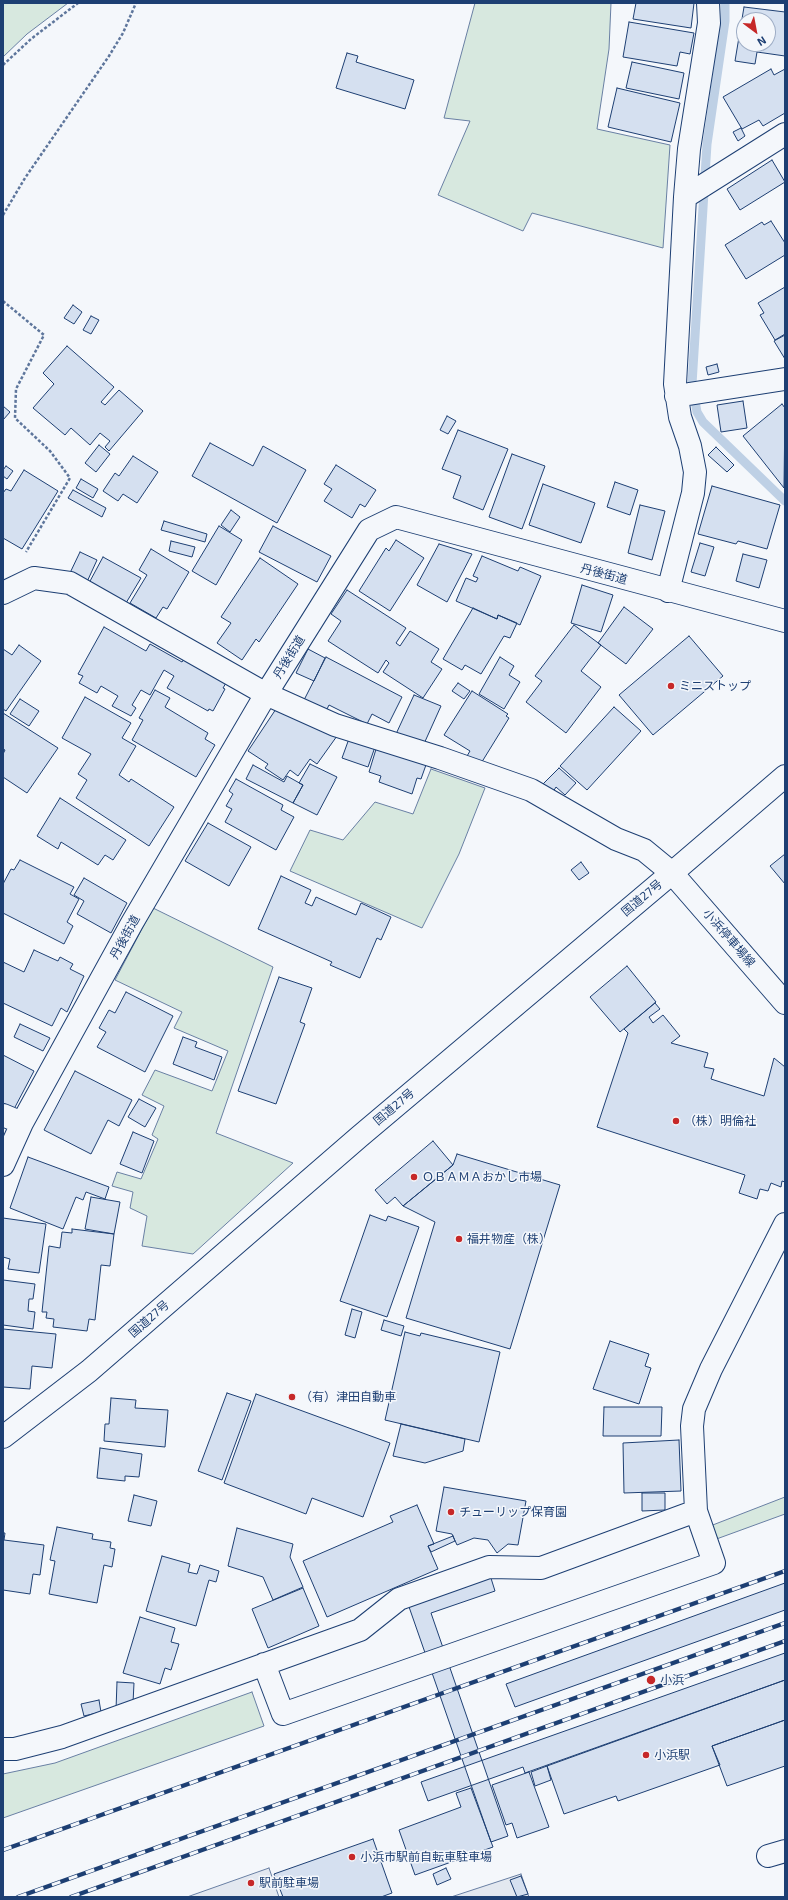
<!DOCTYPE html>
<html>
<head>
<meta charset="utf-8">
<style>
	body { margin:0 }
	#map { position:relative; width:788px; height:1900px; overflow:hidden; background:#f4f7fb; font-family:"Exo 2",sans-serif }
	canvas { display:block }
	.frame { position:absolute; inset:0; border:4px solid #1d3f73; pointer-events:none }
	.north { position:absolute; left:736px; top:12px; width:40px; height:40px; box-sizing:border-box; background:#f4f7fb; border:1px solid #9eadc5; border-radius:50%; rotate:148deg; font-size:11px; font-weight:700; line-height:16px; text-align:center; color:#1d3f73 }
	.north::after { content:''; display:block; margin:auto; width:14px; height:18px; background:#c62828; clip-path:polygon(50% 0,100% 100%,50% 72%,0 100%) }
</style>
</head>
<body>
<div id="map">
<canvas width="788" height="1900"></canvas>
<div class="frame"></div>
<div class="north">N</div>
</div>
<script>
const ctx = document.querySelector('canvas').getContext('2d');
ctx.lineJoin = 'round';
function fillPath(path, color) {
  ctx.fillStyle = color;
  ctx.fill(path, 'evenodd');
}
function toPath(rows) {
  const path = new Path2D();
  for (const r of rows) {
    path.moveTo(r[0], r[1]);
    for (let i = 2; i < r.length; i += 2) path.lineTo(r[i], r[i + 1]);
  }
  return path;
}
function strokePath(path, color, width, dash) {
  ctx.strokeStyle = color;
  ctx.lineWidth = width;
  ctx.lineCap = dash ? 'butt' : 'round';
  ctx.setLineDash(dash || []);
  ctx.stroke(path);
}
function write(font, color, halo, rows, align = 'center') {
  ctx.font = font + ' "Exo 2","Noto Sans JP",sans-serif';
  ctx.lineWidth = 3;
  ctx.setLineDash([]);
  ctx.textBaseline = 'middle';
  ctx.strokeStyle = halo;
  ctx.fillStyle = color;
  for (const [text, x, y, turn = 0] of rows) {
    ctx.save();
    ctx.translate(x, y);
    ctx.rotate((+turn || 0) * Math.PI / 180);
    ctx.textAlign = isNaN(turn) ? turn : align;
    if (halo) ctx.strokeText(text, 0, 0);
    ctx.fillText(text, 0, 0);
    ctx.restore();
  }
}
const green = toPath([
	[3,3,68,3,27,34,3,57,3,3],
	[475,3,611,3,609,49,597,129,670,145,663,248,532,213,523,231,438,195,470,121,444,118,475,3],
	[431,769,485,788,459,854,422,928,290,871,310,830,343,840,375,802,413,814,431,769],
	[153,908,273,967,216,1133,293,1163,193,1254,142,1246,147,1216,130,1208,133,1192,112,1186,117,1172,141,1179,158,1139,152,1135,164,1106,142,1095,155,1070,212,1091,228,1051,174,1028,182,1012,115,980,153,908],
	[785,1497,785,1514,711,1541,705,1528,785,1497],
	[252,1692,264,1726,3,1818,3,1774,55,1763,252,1692]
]);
fillPath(green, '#d7e8df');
strokePath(green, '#687fa3', 1);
const parking = toPath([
	[269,1868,279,1897,187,1897,269,1868],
	[521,1874,529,1897,451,1897,521,1874]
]);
fillPath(parking, '#e3e8f0');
strokePath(parking, '#687fa3', 1);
strokePath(toPath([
	[725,3,725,21,707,144,692,384,697,412,703,422,785,501]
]), '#bed0e5', 9);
const building = toPath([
	[636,3,694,3,691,28,633,19,636,3],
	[744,7,785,12,785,56,757,52,755,64,735,61,744,7],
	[744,20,768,20,768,44,744,44,744,20],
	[629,22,694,33,690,54,680,52,677,66,623,57,629,22],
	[347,53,358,56,356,62,414,80,405,109,336,88,347,53],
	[632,62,684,73,679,99,626,88,632,62],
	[771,69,774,75,785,69,785,113,763,126,759,120,742,129,723,97,771,69],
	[617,88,680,103,671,142,608,127,617,88],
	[741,128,745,136,738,141,733,132,741,128],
	[772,160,785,182,740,210,727,189,772,160],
	[771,221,785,243,785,255,746,279,725,245,762,222,764,225,771,221],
	[785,287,785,334,775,340,760,315,764,313,758,303,785,287],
	[73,305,82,312,74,324,64,318,73,305],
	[91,316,99,320,91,334,83,330,91,316],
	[785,335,785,359,774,341,785,335],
	[67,346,114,387,101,402,105,405,119,390,143,411,109,451,105,447,110,441,100,433,90,445,71,428,65,435,33,408,54,384,43,373,67,346],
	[717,364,719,372,708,375,706,367,717,364],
	[743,401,747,428,721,432,717,405,743,401],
	[782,404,785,408,784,488,743,436,782,404],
	[3,406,10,412,3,420,3,406],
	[447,416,456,421,448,434,440,430,447,416],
	[458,430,508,449,483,510,453,498,461,476,442,469,458,430],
	[210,443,253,466,263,446,306,470,277,523,192,476,210,443],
	[99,445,110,454,96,472,85,463,99,445],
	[716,447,734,465,727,472,708,455,716,447],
	[512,454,545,466,522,529,489,517,512,454],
	[133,456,158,472,137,503,123,494,118,501,103,491,115,473,119,476,133,456],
	[336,465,376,490,365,507,360,504,352,518,324,501,332,489,324,484,336,465],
	[6,466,13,471,7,479,3,476,3,470,6,466],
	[24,470,58,491,22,549,3,538,3,493,6,489,11,491,24,470],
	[81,479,98,489,93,498,76,488,81,479],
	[615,482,638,490,630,515,607,507,615,482],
	[543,484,595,503,581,543,529,525,543,484],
	[712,486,780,505,767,549,738,541,736,544,698,534,712,486],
	[73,490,106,508,102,517,68,498,73,490],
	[640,505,665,511,652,560,628,553,640,505],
	[231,510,240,517,230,532,221,525,231,510],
	[164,521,207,534,205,542,161,530,164,521],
	[219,526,242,540,216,585,192,571,219,526],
	[273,526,331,556,317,582,259,552,273,526],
	[396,540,424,558,390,611,359,591,386,548,389,551,396,540],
	[171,541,195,547,192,557,169,551,171,541],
	[700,543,714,547,705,576,691,572,700,543],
	[439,544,472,554,447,602,417,585,439,544],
	[151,549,189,572,167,609,163,607,156,618,130,603,147,575,139,570,151,549],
	[80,552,97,560,86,584,69,575,80,552],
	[743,554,767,560,759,588,736,581,743,554],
	[482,556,518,571,520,567,541,576,520,625,498,615,497,619,456,601,466,578,476,582,478,578,473,576,482,556],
	[103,557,141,578,126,603,89,583,103,557],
	[260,558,298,584,259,642,256,639,242,660,217,643,231,623,221,617,260,558],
	[582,585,613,595,601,632,571,623,582,585],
	[347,590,406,628,396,643,400,646,410,631,439,649,431,662,442,669,423,698,383,672,389,663,386,660,378,673,328,641,341,621,331,614,347,590],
	[624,607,653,629,626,664,598,643,624,607],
	[473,608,497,619,498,615,517,623,510,638,504,636,481,674,465,665,462,670,443,659,473,608],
	[574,625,601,645,581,671,601,687,566,733,526,702,542,681,535,676,574,625],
	[104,627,146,651,150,644,182,662,184,659,226,683,223,688,225,689,213,711,209,709,208,711,167,688,174,676,164,670,150,695,141,690,132,705,136,708,131,716,112,706,118,696,101,686,97,693,79,683,83,676,78,674,104,627],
	[689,636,723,676,653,735,619,695,689,636],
	[19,645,41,661,6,711,3,709,3,649,12,655,19,645],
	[308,649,325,658,314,681,296,673,308,649],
	[326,657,402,697,389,723,372,714,367,724,329,705,326,711,304,700,326,657],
	[500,657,514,666,509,675,520,682,504,709,479,694,500,657],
	[458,683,470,691,464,699,452,691,458,683],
	[155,690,170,698,165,707,208,733,205,739,215,745,196,777,132,740,143,720,139,718,155,690],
	[472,691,508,714,506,716,509,718,480,765,467,756,470,751,444,735,472,691],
	[414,695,441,706,423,746,396,734,414,695],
	[85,697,131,723,122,738,136,746,119,775,129,782,131,779,174,807,149,846,76,798,87,780,78,774,91,754,62,738,85,697],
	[20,699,39,711,29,726,10,714,20,699],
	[278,706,337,736,317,764,310,759,298,776,290,770,283,780,265,768,268,764,248,751,278,706],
	[614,707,641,731,587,790,560,766,614,707],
	[3,713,58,748,27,793,3,777,3,754,5,750,3,749,3,713],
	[350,736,376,744,368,767,342,758,350,736],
	[377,746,427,762,421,779,417,778,412,794,379,782,381,776,369,772,377,746],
	[310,764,337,777,317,815,293,803,303,785,299,783,310,764],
	[253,765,284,782,287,776,303,785,293,803,246,779,253,765],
	[559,768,576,783,565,795,556,787,553,792,540,787,559,768],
	[236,779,283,805,281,810,294,817,276,850,225,822,232,809,226,806,233,794,229,791,236,779],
	[60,798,126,840,113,860,105,855,98,865,61,842,58,849,37,836,60,798],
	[208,823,251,847,229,886,185,861,208,823],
	[785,854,785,884,770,866,785,854],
	[20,860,74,887,70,894,79,899,67,922,73,926,64,944,3,913,3,884,11,869,14,870,20,860],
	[581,862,589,873,579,880,571,870,581,862],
	[281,876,311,890,305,903,312,906,316,897,356,915,361,903,391,917,381,940,377,938,360,978,330,965,332,962,258,929,281,876],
	[84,878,127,903,111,933,77,914,84,901,74,895,84,878],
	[34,950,58,961,60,957,73,964,70,969,84,976,67,1012,61,1008,52,1026,3,1003,3,962,24,972,34,950],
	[627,966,656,1002,620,1032,590,997,627,966],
	[279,977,312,988,300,1022,305,1024,276,1104,238,1091,279,977],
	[126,992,173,1016,145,1072,97,1047,106,1032,99,1028,109,1010,115,1013,126,992],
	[655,1003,660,1009,649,1017,653,1023,663,1015,680,1036,671,1043,708,1053,704,1067,714,1069,711,1079,764,1096,774,1058,785,1067,785,1182,782,1181,781,1187,771,1183,768,1191,760,1189,757,1199,739,1193,745,1175,597,1127,628,1033,624,1029,655,1003],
	[20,1024,50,1038,43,1051,14,1037,20,1024],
	[183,1037,197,1042,195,1047,222,1057,214,1080,173,1064,183,1037],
	[3,1055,34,1071,14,1109,3,1103,3,1055],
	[75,1071,132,1100,119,1126,108,1120,91,1154,44,1130,75,1071],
	[139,1099,156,1108,145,1127,128,1117,139,1099],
	[133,1132,154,1141,142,1173,120,1164,133,1132],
	[433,1141,453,1165,403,1206,395,1197,387,1204,375,1190,433,1141],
	[457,1154,560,1185,510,1349,406,1318,435,1222,403,1206,453,1165,457,1154],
	[28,1157,109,1187,105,1199,86,1192,83,1200,76,1197,63,1229,10,1208,28,1157],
	[91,1197,120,1202,114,1234,85,1229,91,1197],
	[370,1215,386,1221,388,1216,419,1227,387,1317,340,1301,370,1215],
	[3,1218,46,1224,39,1273,8,1269,10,1259,3,1257,3,1218],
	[72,1229,114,1234,110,1266,101,1265,95,1320,89,1319,87,1331,53,1327,54,1319,46,1318,47,1312,42,1312,49,1246,60,1248,62,1232,72,1233,72,1229],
	[3,1280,35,1284,33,1299,29,1299,28,1311,35,1312,33,1329,3,1325,3,1280],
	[352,1309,362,1312,355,1338,345,1335,352,1309],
	[384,1320,404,1326,401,1336,381,1330,384,1320],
	[3,1329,56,1334,52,1368,32,1366,30,1389,3,1387,3,1329],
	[405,1332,420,1336,421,1333,500,1352,479,1442,385,1420,405,1332],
	[610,1341,649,1354,645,1366,651,1368,639,1404,593,1389,610,1341],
	[227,1393,251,1401,222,1480,198,1471,227,1393],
	[256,1394,390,1443,363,1517,312,1498,306,1514,224,1483,256,1394],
	[111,1398,136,1400,135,1408,168,1410,165,1447,104,1441,105,1424,109,1424,111,1398],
	[604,1407,662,1407,661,1436,603,1436,604,1407],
	[401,1424,465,1439,463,1451,425,1463,393,1456,401,1424],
	[679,1440,681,1491,624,1493,623,1443,679,1440],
	[100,1448,142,1454,139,1477,125,1476,125,1481,97,1478,100,1448],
	[444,1487,526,1501,518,1545,508,1544,497,1553,488,1540,474,1538,457,1545,452,1534,436,1531,444,1487],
	[642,1493,665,1493,665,1510,642,1511,642,1493],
	[134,1495,157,1501,151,1526,128,1521,134,1495],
	[417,1505,434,1544,428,1546,438,1569,327,1617,303,1561,393,1522,390,1516,417,1505],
	[57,1527,93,1534,92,1539,111,1542,110,1548,115,1549,112,1567,104,1565,97,1603,49,1594,55,1561,50,1560,57,1527],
	[237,1528,293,1544,290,1557,303,1587,273,1600,263,1577,228,1566,237,1528],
	[3,1533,5,1533,4,1540,44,1545,40,1575,33,1574,30,1594,3,1590,3,1533],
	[453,1536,455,1541,431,1552,428,1546,453,1536],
	[162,1556,190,1564,188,1572,197,1574,200,1565,219,1571,216,1582,209,1580,196,1626,146,1611,162,1556],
	[490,1575,495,1591,431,1613,508,1836,491,1842,408,1604,490,1575],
	[785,1583,785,1610,515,1707,506,1684,785,1583],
	[303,1588,319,1626,268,1648,252,1609,303,1588],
	[140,1617,175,1628,171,1642,179,1644,171,1670,165,1668,160,1684,123,1673,140,1617],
	[785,1653,785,1680,525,1773,523,1767,428,1801,421,1782,785,1653],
	[785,1680,785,1720,712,1746,720,1765,618,1801,616,1796,564,1814,547,1766,785,1680],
	[117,1682,134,1683,133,1703,116,1710,117,1682],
	[99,1700,101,1712,84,1716,81,1704,99,1700],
	[785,1720,785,1766,727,1786,712,1746,785,1720],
	[547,1766,551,1780,535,1786,531,1772,547,1766],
	[529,1772,549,1827,517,1838,512,1823,506,1825,492,1785,529,1772],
	[471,1788,493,1847,415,1875,399,1830,461,1807,456,1793,471,1788],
	[373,1839,392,1893,381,1897,283,1897,274,1874,373,1839],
	[446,1868,451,1879,437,1885,433,1874,446,1868],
	[521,1876,528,1894,517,1897,510,1880,521,1876]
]);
fillPath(building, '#d5e0f0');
strokePath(building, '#1d3f73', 1);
const minor = toPath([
	[685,197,785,134],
	[676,396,785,379],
	[668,591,693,493,695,472,690,446,680,417,675,384,685,197,689,149,709,23,708,3],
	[3,593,34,578,70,583,266,694,335,725,440,758,531,790,616,839,644,850,672,873],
	[3,1115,22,1123],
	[3,1165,22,1123,132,923,266,694,369,530,396,517,785,621],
	[264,1664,283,1714,714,1563,696,1511],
	[3,1749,15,1749,62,1737,360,1630,399,1599,489,1567,541,1568,696,1511,692,1426,694,1409,711,1369,785,1224],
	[768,1856,785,1851]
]);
const major = toPath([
	[672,873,785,1003]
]);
const highway = toPath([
	[3,1437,89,1371,359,1137,672,873,785,776]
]);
strokePath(minor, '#1d3f73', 24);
strokePath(major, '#1d3f73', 24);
strokePath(highway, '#1d3f73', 24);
strokePath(toPath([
	[3,65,31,39,78,3],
	[3,215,25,178,109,56,123,33,136,3],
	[3,301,44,335,16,389,15,418,50,451,70,478,26,552]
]), '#5e769c', 2.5, [3, 2]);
strokePath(minor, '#f4f7fb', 22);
strokePath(major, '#f4f7fb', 22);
strokePath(highway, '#f4f7fb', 22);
const rail = toPath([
	[3,1850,785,1571],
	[18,1897,785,1623],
	[71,1897,785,1641]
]);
strokePath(rail, '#1d3f73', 4.5);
strokePath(rail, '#f4f7fb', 3, [9]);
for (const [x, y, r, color] of [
	[671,686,4,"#c62828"],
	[676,1121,4,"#c62828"],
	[414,1177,4,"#c62828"],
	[459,1239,4,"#c62828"],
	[292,1397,4,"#c62828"],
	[451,1512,4,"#c62828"],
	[651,1680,5,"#c62828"],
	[646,1755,4,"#c62828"],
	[352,1857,4,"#c62828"],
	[251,1883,4,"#c62828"]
]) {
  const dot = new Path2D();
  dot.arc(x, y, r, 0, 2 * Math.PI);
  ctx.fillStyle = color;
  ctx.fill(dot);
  strokePath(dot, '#f4f7fb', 1.5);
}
write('12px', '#1d3f73', '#f4f7fb', [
	["丹後街道",604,574,15],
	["丹後街道",289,657,-58],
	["国道27号",642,898,-40],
	["丹後街道",125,937,-61],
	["小浜停車場線",729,938,49],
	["国道27号",394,1107,-40],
	["国道27号",149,1319,-41]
]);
write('12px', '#1d3f73', '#f4f7fb', [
	["ミニストップ",679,686],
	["（株）明倫社",684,1121],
	["ＯＢＡＭＡおかし市場",422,1177],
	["福井物産（株）",467,1239],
	["（有）津田自動車",300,1397],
	["チューリップ保育園",459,1512],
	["小浜",660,1680],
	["小浜駅",654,1755],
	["小浜市駅前自転車駐車場",360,1857],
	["駅前駐車場",259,1883]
], 'left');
</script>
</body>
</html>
